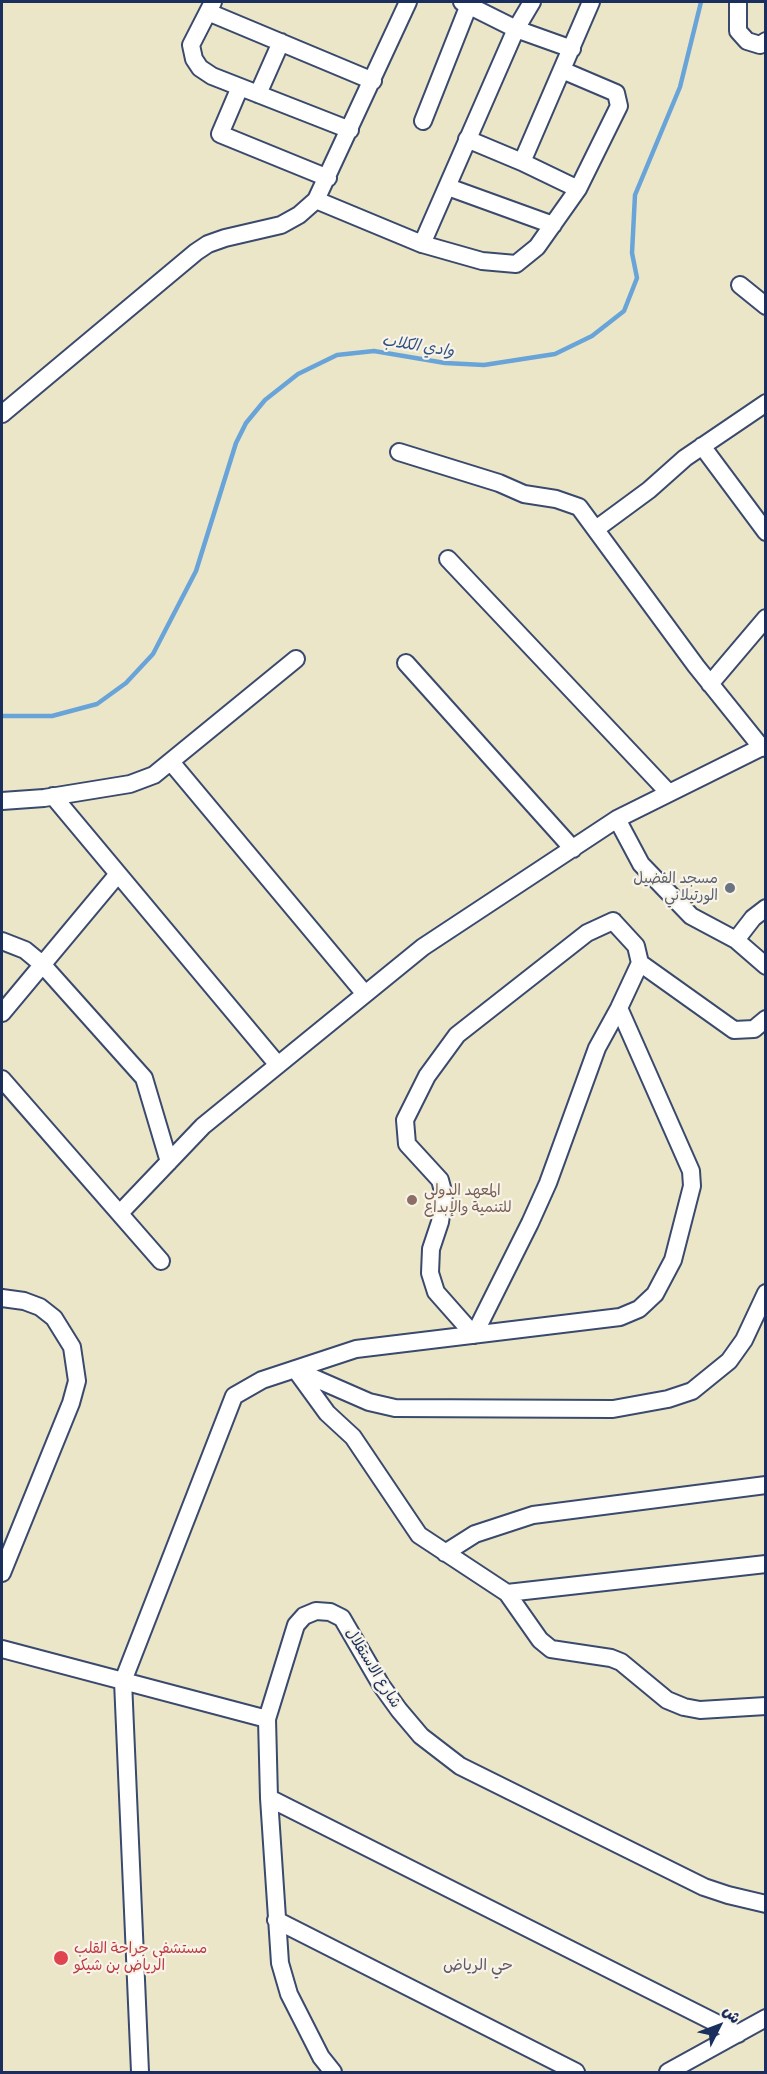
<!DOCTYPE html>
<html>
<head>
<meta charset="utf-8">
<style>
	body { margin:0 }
	#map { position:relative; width:767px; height:2074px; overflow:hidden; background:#ece6c9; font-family:Delius,"Playpen Sans Arabic",sans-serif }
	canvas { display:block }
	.frame { position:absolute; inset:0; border:3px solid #1b2f5e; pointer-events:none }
	.north { position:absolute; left:689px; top:1996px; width:60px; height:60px; -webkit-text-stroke:4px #f7f3e8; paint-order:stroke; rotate:48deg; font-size:16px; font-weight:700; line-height:24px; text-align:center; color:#1b2f5e }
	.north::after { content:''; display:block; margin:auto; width:21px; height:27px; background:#1b2f5e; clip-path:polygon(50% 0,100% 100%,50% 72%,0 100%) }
</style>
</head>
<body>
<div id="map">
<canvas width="767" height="2074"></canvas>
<div class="frame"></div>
<div class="north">ش</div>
</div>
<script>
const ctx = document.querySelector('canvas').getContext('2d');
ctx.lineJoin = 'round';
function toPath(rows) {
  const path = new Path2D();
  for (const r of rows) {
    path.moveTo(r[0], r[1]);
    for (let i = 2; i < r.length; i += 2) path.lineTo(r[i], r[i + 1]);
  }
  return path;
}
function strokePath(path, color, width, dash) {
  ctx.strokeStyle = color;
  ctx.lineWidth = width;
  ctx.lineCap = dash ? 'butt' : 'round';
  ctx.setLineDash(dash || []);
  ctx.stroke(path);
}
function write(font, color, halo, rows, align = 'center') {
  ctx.font = font + ' Delius,"Playpen Sans Arabic",sans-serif';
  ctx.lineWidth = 4.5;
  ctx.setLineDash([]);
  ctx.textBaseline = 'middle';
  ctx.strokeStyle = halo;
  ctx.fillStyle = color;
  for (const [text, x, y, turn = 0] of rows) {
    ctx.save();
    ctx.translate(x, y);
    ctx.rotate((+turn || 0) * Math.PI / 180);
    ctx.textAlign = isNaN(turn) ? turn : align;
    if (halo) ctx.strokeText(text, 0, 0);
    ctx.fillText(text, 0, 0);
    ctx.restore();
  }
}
strokePath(toPath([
	[2,716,52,716,97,704,126,683,153,654,196,571,236,443,246,423,265,400,298,374,337,355,374,351,445,363,484,365,555,354,592,336,624,311,637,278,632,253,635,195,680,87,701,2]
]), '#69a4d9', 4.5);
const minor = toPath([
	[213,2,191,45,194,59,200,68,212,76,350,130],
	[462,2,516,29,572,49],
	[738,2,738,31,747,41,760,45,766,41],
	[208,12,373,81],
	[240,87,220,134,328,178],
	[258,94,281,42],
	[423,121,470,2],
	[467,139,522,162,578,189],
	[522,162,591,2],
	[448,187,553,225],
	[316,200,422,244,482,261,516,264,537,247,578,189,619,106,616,93,562,70],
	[422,244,516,29,532,2],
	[740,285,766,306],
	[2,414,196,252,208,244,225,238,281,225,299,215,316,200,408,2],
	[702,446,766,532],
	[399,452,499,483,524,494,556,499,579,507,696,666,762,748],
	[596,529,649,490,685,458,766,403],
	[448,559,668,792],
	[406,663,573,849],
	[710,684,766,618],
	[171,762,365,994],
	[53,796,278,1065],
	[2,801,44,798,130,784,154,775,296,659],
	[617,819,641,864,691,916,736,940,766,966],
	[613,921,636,946,640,963,619,1008,597,1048,548,1183,530,1223,474,1335,436,1292,430,1273,431,1249,440,1222,444,1195,440,1180,407,1144,405,1120,427,1076,457,1035,587,933,613,921],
	[736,940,753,918,766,908],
	[2,941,25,950,42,964,144,1078,169,1162],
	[640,963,734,1030,754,1029,766,1019],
	[2,1013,118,874],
	[2,1079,161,1261],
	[120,1213,203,1126,423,947,617,819,766,745],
	[2,1298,24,1301,40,1307,54,1318,72,1347,77,1381,71,1403,2,1573],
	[295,1369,327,1413,353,1437,419,1535,507,1593,540,1640,551,1649,611,1658,621,1662,667,1700,684,1707,700,1710,766,1706],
	[298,1371,369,1402,395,1408,613,1409,668,1399,692,1391,729,1361,744,1340,766,1293],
	[445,1553,475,1534,533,1515,766,1485],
	[507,1593,766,1564],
	[2,1649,267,1719],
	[269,1798,738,2034],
	[276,1920,576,2072],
	[140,2072,123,1681,234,1396,262,1380,356,1349,620,1317,639,1309,655,1294,673,1260,692,1186,691,1171,619,1008],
	[333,2072,321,2057,289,1994,280,1963,269,1798,267,1719,296,1625,304,1616,316,1611,330,1612,342,1618,381,1685,399,1710,421,1736,460,1766,704,1887,728,1895,766,1904],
	[668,2072,766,2018]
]);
strokePath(minor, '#3a4a6e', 20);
strokePath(minor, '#fff', 16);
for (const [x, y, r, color] of [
	[730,888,6,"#6b7280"],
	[412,1200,6,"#8d6e63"],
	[61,1958,8,"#e0444e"]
]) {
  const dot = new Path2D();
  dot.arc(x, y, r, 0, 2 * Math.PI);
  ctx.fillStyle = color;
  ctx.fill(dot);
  strokePath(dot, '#f7f3e8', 2);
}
write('15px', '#5b616d', '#f7f3e8', [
	["مسجد الفضيل",718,879],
	["الورتيلاني",718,896]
], 'right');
write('15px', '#785e54', '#f7f3e8', [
	["المعهد الدولي",424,1191],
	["للتنمية والإبداع",424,1208]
], 'left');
write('15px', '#1b2f5e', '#f7f3e8', [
	["شارع الاستقلال",373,1668,58]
]);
write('15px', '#be3a42', '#f7f3e8', [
	["مستشفى جراحة القلب",74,1949],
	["الرياض بن شيكو",74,1966]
], 'left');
write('italic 16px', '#325283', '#f7f3e8', [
	["وادي الكلاب",418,346,9]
]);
write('16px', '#625968', '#f7f3e8', [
	["حي الرياض",478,1965]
]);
</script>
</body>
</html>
